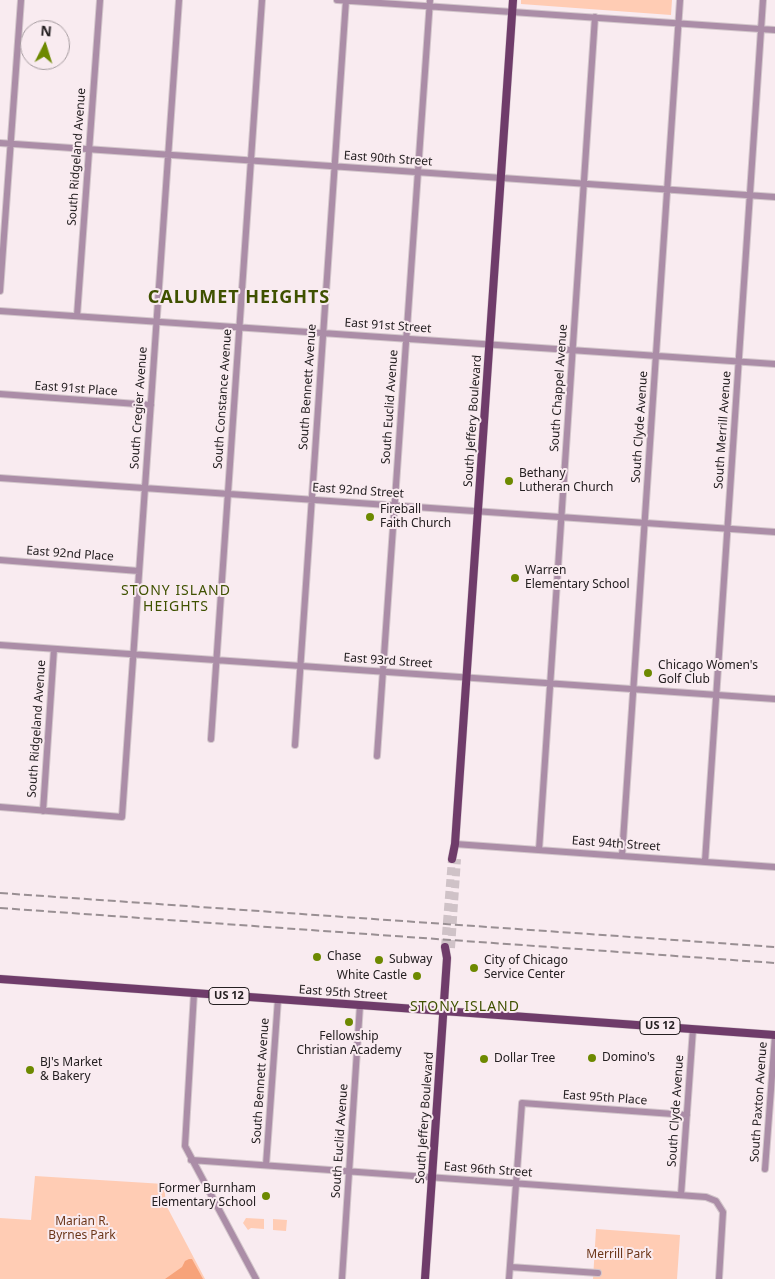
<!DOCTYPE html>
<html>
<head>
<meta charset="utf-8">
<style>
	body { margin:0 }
	#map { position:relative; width:775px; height:1279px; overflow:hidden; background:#f9ebf0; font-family:"Noto Sans",sans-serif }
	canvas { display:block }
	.north { position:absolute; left:20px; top:20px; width:50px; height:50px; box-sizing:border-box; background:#f9ebf0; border:1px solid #a49a9e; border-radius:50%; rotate:5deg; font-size:14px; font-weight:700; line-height:20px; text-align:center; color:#252022 }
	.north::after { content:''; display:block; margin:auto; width:18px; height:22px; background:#6d8900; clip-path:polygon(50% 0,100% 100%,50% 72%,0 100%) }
</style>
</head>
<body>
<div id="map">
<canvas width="775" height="1279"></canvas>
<div class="north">N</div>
</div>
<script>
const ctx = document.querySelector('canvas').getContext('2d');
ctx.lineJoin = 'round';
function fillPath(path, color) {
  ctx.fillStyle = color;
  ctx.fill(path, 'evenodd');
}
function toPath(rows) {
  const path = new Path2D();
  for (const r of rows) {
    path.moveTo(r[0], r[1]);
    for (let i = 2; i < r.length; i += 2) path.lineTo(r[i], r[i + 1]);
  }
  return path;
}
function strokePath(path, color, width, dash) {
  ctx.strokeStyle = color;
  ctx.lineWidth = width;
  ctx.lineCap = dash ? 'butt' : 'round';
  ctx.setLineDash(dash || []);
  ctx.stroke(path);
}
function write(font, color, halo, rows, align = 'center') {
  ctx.font = font + ' "Noto Sans",sans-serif';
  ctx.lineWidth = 4;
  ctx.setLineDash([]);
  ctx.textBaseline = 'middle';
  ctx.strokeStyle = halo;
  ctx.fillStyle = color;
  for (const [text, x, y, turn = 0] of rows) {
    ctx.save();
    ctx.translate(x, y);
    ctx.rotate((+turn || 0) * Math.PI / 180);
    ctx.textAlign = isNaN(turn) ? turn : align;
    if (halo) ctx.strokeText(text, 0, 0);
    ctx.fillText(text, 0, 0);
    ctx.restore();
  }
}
fillPath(toPath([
	[521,0,672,0,671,15,521,4],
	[35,1176,164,1184,166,1205,205,1279,0,1279,0,1218,31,1220],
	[246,1218,264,1219,264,1229,251,1228,248,1230,243,1223],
	[273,1219,287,1220,286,1231,273,1230],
	[596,1229,680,1235,677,1279,593,1279]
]), '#ffccb4');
fillPath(toPath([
	[189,1259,192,1259,203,1279,165,1279,182,1267,185,1261]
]), '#f7a37a');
strokePath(toPath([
	[445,947,452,859],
	[451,948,457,859]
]), '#cfc2c7', 8, [8, 4]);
const minor = toPath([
	[337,0,775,30],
	[0,143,775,197],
	[0,291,21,0],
	[0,311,775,364],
	[77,316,100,0],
	[0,394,151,405],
	[0,478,775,532],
	[0,560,139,571],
	[0,645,775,699],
	[211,739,262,0],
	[295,745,346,0],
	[377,756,430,0],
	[0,807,122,817,179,0],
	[43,811,54,649],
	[455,844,775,867],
	[539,850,595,17],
	[622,856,680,0],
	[705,862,763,0],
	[194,993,185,1146,256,1279],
	[191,1160,706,1197,716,1201,723,1212,719,1279],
	[266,1165,278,999],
	[765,1169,775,1036],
	[681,1195,693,1029],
	[510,1267,598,1273],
	[342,1279,360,1005],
	[509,1279,522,1103,687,1115]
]);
const major = toPath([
	[452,859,455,844,513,0],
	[0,979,775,1035],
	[425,1279,447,958,445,947]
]);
strokePath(minor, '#d3c6cb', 8);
strokePath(major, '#d3c6cb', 9);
strokePath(minor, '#ab8da7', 6);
strokePath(major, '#6f3c6a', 8);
strokePath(toPath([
	[0,893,775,947],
	[0,908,775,963]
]), '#998f93', 2, [8, 4]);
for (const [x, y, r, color] of [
	[509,481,5,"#6d8900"],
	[370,517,5,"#6d8900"],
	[515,578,5,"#6d8900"],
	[648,673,5,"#6d8900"],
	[317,957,5,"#6d8900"],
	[379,960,5,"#6d8900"],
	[474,968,5,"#6d8900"],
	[417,976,5,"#6d8900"],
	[349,1022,5,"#6d8900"],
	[592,1058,5,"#6d8900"],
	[484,1059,5,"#6d8900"],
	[30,1070,5,"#6d8900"],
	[266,1196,5,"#6d8900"]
]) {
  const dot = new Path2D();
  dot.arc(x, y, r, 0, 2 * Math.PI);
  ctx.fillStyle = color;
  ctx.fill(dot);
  strokePath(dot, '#f9ebf0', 2);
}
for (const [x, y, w] of [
	[229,996,40],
	[660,1026,40]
]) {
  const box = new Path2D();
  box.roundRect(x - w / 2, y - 8.5, w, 17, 4);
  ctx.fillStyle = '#f9ebf0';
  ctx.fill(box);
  strokePath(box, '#252022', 1);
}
write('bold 11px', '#252022', null, [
	["US 12",229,996],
	["US 12",660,1026]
]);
write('12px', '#252022', '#f9ebf0', [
	["South Ridgeland Avenue",77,157,-86],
	["East 90th Street",388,159,4],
	["East 91st Street",388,326,4],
	["South Bennett Avenue",308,387,-86],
	["South Chappel Avenue",559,388,-86],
	["East 91st Place",76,389,4],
	["South Constance Avenue",223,399,-86],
	["South Euclid Avenue",390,407,-86],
	["South Cregier Avenue",139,408,-86],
	["South Jeffery Boulevard",473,421,-86],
	["South Clyde Avenue",640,427,-86],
	["South Merrill Avenue",723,430,-86],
	["East 92nd Street",358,491,4],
	["East 92nd Place",70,554,4],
	["East 93rd Street",388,661,4],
	["South Ridgeland Avenue",37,729,-86],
	["East 94th Street",616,844,4],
	["East 95th Street",343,993,4],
	["South Bennett Avenue",261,1081,-86],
	["East 95th Place",605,1098,4],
	["South Paxton Avenue",759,1102,-86],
	["South Clyde Avenue",676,1111,-86],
	["South Jeffery Boulevard",425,1118,-86],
	["South Euclid Avenue",340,1141,-86],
	["East 96th Street",488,1170,4]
]);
write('12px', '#252022', '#f9ebf0', [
	["Bethany",519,474],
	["Lutheran Church",519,488],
	["Fireball",380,510],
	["Faith Church",380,524],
	["Warren",525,571],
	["Elementary School",525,585],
	["Chicago Women's",658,666],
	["Golf Club",658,680],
	["Chase",327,957],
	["Subway",389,960],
	["City of Chicago",484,961],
	["Service Center",484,975],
	["White Castle",407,976,"right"],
	["Fellowship",349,1037,"center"],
	["Christian Academy",349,1051,"center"],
	["Domino's",602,1058],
	["Dollar Tree",494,1059],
	["BJ's Market",40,1063],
	["& Bakery",40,1077],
	["Former Burnham",256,1189,"right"],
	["Elementary School",256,1203,"right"]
], 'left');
write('12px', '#6c3619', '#f9ebf0', [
	["Marian R.",82,1222],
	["Byrnes Park",82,1236],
	["Merrill Park",619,1255]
]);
ctx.letterSpacing = '1px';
write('14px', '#3f5100', '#f9ebf0', [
	["STONY ISLAND",176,591],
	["HEIGHTS",176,607],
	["STONY ISLAND",465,1007]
]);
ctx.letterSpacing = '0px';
ctx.letterSpacing = '1px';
write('bold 18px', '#3f5100', '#f9ebf0', [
	["CALUMET HEIGHTS",239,298]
]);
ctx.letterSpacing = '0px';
</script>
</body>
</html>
